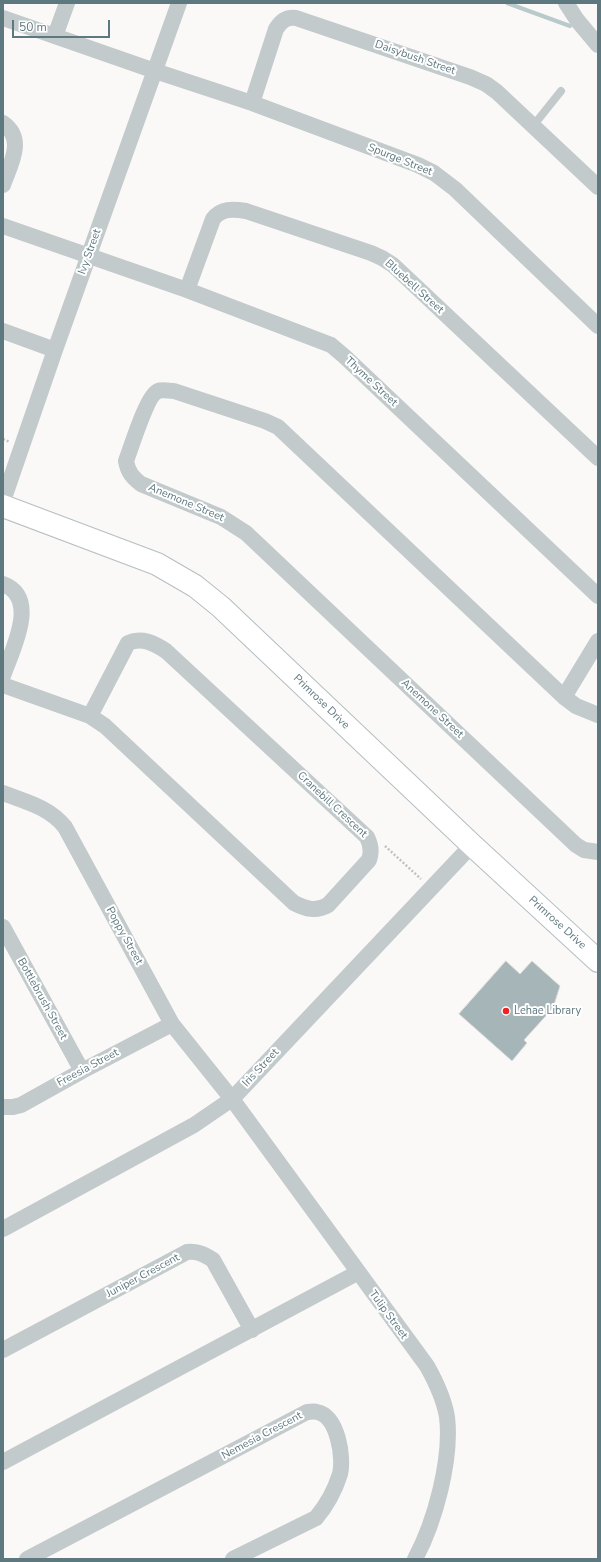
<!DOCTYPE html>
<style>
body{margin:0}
#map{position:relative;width:601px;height:1562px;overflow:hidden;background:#faf9f7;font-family:"Nunito Sans",sans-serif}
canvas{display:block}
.frame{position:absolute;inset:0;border:4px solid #5e787f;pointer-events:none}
.scale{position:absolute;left:12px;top:20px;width:98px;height:18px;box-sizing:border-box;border:2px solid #5e787f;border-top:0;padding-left:5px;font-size:12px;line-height:14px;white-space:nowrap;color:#5e787f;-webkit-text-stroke:3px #fff;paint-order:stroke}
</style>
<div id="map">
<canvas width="601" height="1562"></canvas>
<div class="frame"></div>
<div class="scale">50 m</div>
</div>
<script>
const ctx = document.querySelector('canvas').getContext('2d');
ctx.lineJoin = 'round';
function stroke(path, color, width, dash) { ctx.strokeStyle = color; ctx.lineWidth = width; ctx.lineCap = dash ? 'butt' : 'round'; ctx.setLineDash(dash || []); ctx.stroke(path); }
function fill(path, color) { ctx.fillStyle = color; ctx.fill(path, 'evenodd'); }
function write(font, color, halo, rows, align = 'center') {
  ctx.font = font + ' "Nunito Sans",sans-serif'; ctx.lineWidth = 4; ctx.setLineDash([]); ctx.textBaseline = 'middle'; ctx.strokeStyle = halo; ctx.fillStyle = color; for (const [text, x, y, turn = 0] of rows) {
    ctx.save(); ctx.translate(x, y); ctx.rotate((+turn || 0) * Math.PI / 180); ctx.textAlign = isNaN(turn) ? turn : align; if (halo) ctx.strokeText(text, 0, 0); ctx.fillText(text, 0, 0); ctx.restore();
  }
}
stroke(new Path2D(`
 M507 3 570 26`), '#b8cacb', 4);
const building = new Path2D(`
 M506 961 520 974 532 961 560 986 553 1008 524 1040 527 1043 512 1061 459 1014Z`);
fill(building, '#a6b5b8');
stroke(building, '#dcdbd9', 1);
const secondary = new Path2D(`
 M3 506 157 564 195 586 221 607 472 845 598 961`);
stroke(secondary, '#b5bec1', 24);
stroke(new Path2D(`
 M3 439 10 442
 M385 846 421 879`), '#bdc2c4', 2.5, [2, 2]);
stroke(new Path2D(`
 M533 126 561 91`), '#c2cacc', 8);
stroke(new Path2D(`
 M566 3 577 20 598 45
 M3 18 155 71 252 103 418 165 434 173 455 189 598 326
 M55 36 67 3
 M252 103 276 29C281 21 286 17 296 18L470 77 486 84 497 92 598 187
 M3 123C26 139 10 165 3 185
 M3 226 187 290 331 345 344 356 598 596
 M187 290 213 219C221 208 233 209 246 211L371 253 382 258 393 265 598 458
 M3 331 55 350
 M3 501 55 350 179 3
 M3 584C40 598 12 650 3 676
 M3 685 90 716 105 726 294 903C306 909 316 912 328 905L369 860C372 852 371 845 367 837L166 651C154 643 142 637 128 643L90 716
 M564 697 598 641
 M598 715 576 706 564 697 278 427 265 421 174 391C169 391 163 389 158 391 147 395 131 448 126 461 128 472 132 477 141 484L221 517 246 533 576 845 584 850 598 852
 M3 793C26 802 49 807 65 827L172 1024 232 1099 427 1366C436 1382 444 1399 447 1417 452 1459 435 1522 415 1559
 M3 927 82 1071
 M3 1107H13L21 1105 82 1071 172 1024
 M3 1229 194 1125 232 1099 472 845
 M3 1350 187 1252C197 1251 204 1254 213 1260L252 1330
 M3 1462 357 1273
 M27 1559 307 1412C310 1412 314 1411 317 1412 338 1416 344 1458 340 1474 335 1490 327 1505 316 1518L233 1559`), '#c2cacc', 16);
stroke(secondary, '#fff', 22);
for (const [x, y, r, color] of [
 [506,1011,4,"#f12022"]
]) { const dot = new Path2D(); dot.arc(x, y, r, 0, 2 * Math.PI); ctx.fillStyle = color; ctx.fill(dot); stroke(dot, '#fff', 1.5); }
write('11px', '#5e787f', '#fff', [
 ["Daisybush Street",415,58,19],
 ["Spurge Street",400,160,22],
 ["Ivy Street",90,252,-70],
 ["Bluebell Street",414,287,42],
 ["Thyme Street",371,382,43],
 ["Anemone Street",186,503,23],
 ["Primrose Drive",321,702,44],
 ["Anemone Street",432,709,43],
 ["Cranebill Crescent",332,805,43],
 ["Primrose Drive",557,923,42],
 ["Poppy Street",124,936,61],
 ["Bottlebrush Street",42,999,61],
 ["Freesia Street",88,1068,-28],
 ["Iris Street",261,1068,-47],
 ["Juniper Crescent",143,1276,-28],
 ["Tulip Street",388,1315,54],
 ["Nemesia Crescent",262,1436,-28]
]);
write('11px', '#5e787f', '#fff', [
 ["Lehae Library",514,1011]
], 'left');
</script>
